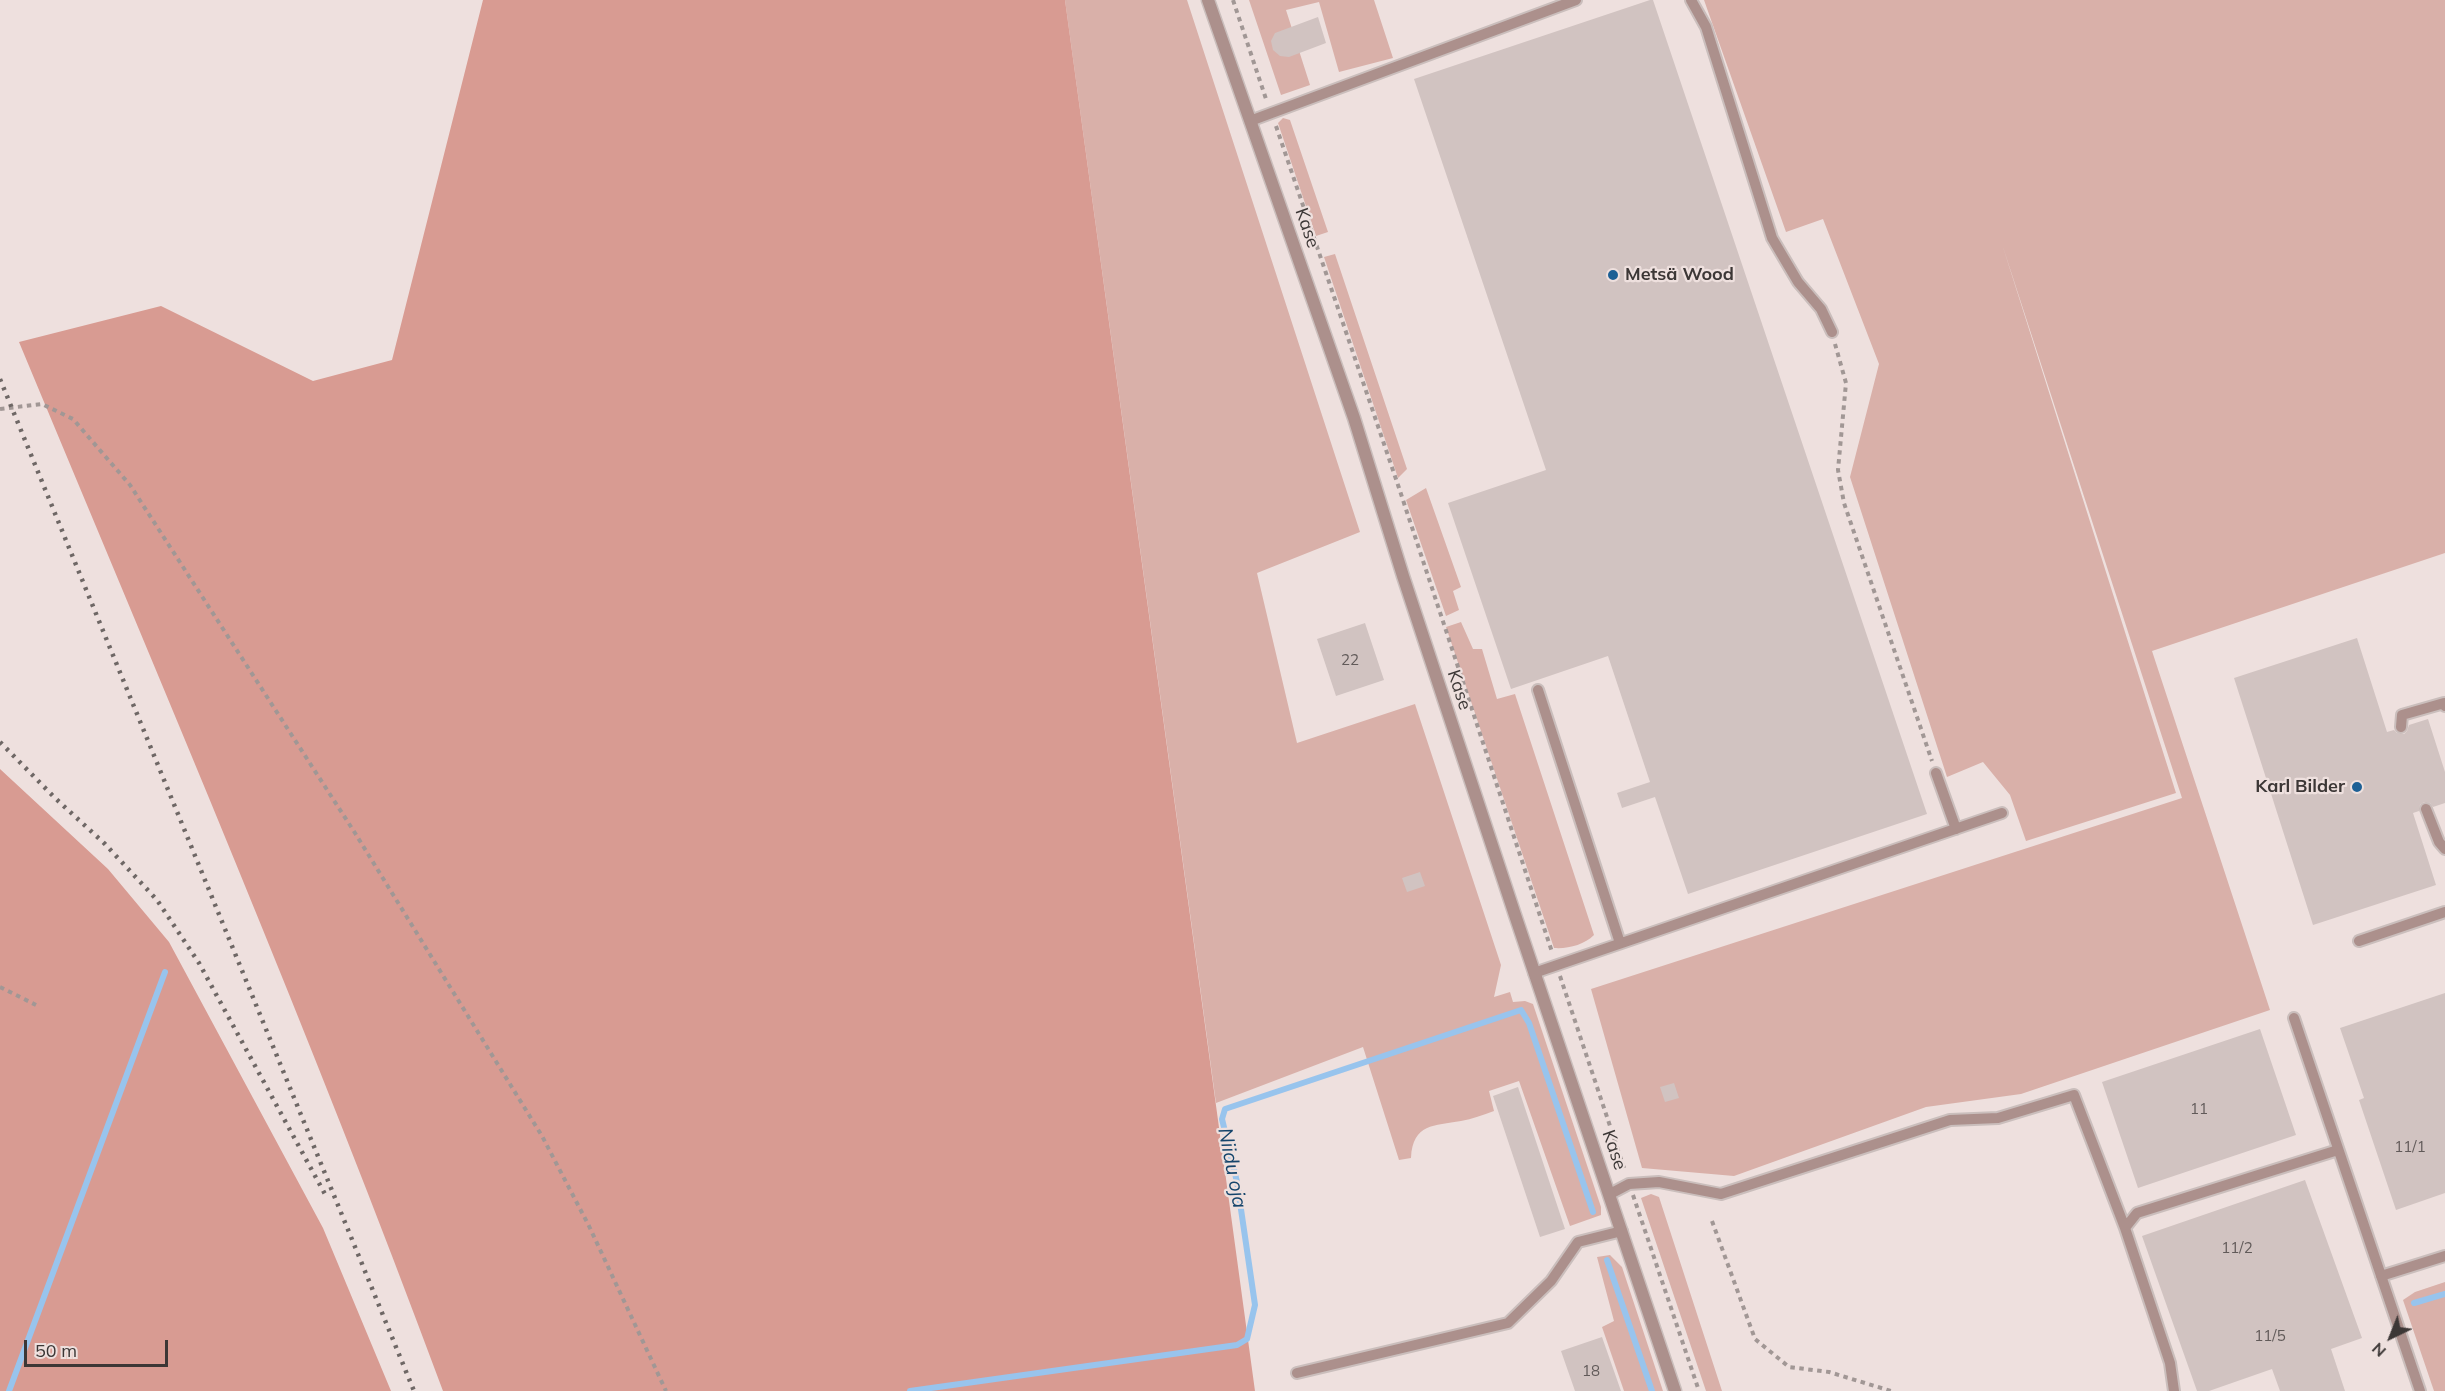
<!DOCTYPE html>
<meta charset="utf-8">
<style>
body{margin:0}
#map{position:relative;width:2445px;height:1391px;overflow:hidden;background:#eee0de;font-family:Mulish,sans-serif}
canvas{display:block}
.north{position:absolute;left:2361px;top:1307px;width:60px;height:60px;-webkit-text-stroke:4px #eee0de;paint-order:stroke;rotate:223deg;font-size:16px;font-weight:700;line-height:24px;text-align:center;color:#3c3736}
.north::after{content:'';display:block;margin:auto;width:21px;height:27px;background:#3c3736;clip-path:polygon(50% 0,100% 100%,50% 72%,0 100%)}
.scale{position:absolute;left:24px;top:1340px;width:144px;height:27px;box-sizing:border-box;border:3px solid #3c3736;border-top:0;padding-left:8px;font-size:18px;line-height:21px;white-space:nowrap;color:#3c3736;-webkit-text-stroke:4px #eee0de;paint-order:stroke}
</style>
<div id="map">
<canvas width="2445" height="1391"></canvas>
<div class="north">N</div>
<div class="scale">50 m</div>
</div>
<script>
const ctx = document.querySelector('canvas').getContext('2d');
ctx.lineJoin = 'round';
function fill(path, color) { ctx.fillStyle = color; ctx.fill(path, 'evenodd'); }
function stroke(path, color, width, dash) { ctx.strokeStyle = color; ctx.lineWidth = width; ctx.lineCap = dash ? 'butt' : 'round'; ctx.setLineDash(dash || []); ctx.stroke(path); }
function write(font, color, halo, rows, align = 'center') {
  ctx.font = font + ' Mulish,sans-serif'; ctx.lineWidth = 4.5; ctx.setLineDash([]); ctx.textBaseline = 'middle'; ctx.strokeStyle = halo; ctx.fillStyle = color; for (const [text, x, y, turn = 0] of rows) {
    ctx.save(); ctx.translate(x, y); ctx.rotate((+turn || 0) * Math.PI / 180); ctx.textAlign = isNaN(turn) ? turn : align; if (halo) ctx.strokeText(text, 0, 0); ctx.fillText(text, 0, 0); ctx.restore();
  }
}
fill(new Path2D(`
 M1065 0H1187L1360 532 1257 573 1297 743 1415 704 1501 965 1494 997 1510 992 1513 1002 1525 1001 1533 1004 1601 1207V1215L1570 1226 1519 1081 1489 1091 1494 1111C1483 1115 1472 1119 1461 1121 1434 1126 1413 1123 1411 1158L1399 1160 1363 1047 1216 1103Z
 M1249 0H1374L1393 58 1339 72 1319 2 1286 10 1310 85 1281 95Z
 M1704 0H2445V553L2152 651 2270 1010 2021 1094 1926 1107 1734 1176 1642 1168 1591 989 2182 798 2002 244 2176 793 2026 841 2010 795 1983 762 1947 777 1850 477 1879 364 1823 219 1786 232Z
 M1283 118 1290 120 1328 232 1316 236 1278 123Z
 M1335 254 1407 469 1398 478 1324 257Z
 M1426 488 1461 587 1453 591 1459 610 1446 616 1406 500Z
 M1461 622 1473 649H1482L1497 699 1515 694 1594 935C1584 945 1568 949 1554 948L1446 627Z
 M1651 1194 1659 1197 1722 1391H1706L1641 1198Z
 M1610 1255 1622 1267 1663 1391H1624L1602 1327 1614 1321 1597 1257Z
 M2445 1282V1391H2434L2403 1300 2415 1292Z`), '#d9b0a9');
fill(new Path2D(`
 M483 0H1065L1255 1391H443C312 1037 164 690 19 342L161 306 313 381 392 360Z
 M0 769 108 869 169 942 323 1228 391 1391H0Z`), '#d89b92');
stroke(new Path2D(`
 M1607 1260 1652 1391
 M2414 1303 2445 1294
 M9 1391 165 972
 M910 1391 1237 1345 1247 1339 1255 1305 1237 1182 1222 1119 1225 1109 1521 1010 1529 1023 1593 1212`), '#98c4ed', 6);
fill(new Path2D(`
 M1650 0H1653L1927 814 1688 894 1655 797 1622 808 1617 793 1650 782 1608 656 1511 689 1448 503 1546 470 1414 79Z
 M1318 17 1326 43 1289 57 1280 56 1273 50 1271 41 1275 33Z
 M1365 623 1384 680 1336 696 1317 639Z
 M2357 638 2387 732 2394 730 2397 733 2404 734 2407 731 2409 725 2428 719 2445 772V803L2433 807 2430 803 2424 802 2420 805 2419 811 2413 813 2436 885 2313 925 2234 678Z
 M1420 872 1425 886 1407 892 1402 878Z
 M2445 993V1193L2396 1210 2359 1100 2364 1098 2340 1028Z
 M2260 1029 2296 1135 2138 1188 2102 1082Z
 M1674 1083 1679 1098 1665 1102 1660 1087Z
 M1518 1087 1565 1229 1540 1237 1493 1096Z
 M2305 1180 2362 1338 2331 1349 2345 1391H2280L2272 1369 2209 1391H2197L2142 1236Z
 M1602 1337 1621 1391H1575L1561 1351Z`), '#d1c3c1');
const lane = new Path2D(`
 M1691 0 1706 27 1772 238 1798 282 1821 309 1832 332
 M1250 121 1576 0
 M1538 690 1620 943
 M2401 727 2402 715 2444 703 2445 706
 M1936 773 1956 829
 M2426 809 2439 842 2445 849
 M2359 941 2445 912
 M1534 973 2002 813
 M2294 1018 2420 1391
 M1610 1194 1629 1184 1659 1182 1721 1194 1950 1120 1998 1118 2074 1095 2125 1228
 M2381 1276 2445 1256
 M1297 1373 1508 1323 1551 1281 1578 1242 1622 1231
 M2174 1391 2170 1363 2125 1228 2137 1213 2338 1150`);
const street = new Path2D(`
 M1208 0 1354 418 1403 576 1515 915 1675 1391`);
stroke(lane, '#cabebc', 14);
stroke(street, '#cabebc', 15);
stroke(new Path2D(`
 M1233 0 1267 102
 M1276 126 1399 488 1552 952
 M1835 344 1846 383 1838 470 1844 503 1932 761
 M0 409 42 404 73 419 130 485 355 833 542 1136 589 1226 666 1391
 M1560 976 1625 1171
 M0 987 36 1005
 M1633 1195 1699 1391
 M1712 1221 1755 1339 1789 1367 1829 1372 1891 1391`), '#a19795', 4, [4.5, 4.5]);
stroke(lane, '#ac908c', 10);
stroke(street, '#ac908c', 12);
stroke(new Path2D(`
 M0 379 414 1391
 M0 742 55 798 105 844 157 900 199 963 326 1196`), '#6e6765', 4.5, [3, 6]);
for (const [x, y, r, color] of [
 [1613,275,6,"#1d6095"],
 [2357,787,6,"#1d6095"]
]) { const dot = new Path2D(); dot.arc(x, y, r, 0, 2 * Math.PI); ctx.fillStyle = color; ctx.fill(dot); stroke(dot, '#eee0de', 2); }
write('15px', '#615a59', null, [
 ["22",1350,660],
 ["11",2199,1109],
 ["11/1",2410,1147],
 ["11/2",2237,1248],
 ["11/5",2270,1336],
 ["18",1591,1371]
]);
write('18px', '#3c3736', '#eee0de', [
 ["Kase",1307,228,71],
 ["Kase",1459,690,72],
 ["Kase",1614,1150,71]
]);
write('bold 18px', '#3c3736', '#eee0de', [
 ["Metsä Wood",1625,275],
 ["Karl Bilder",2345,787,"right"]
], 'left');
write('italic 20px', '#14446b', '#eee0de', [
 ["Niidu oja",1232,1168,79]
]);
</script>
